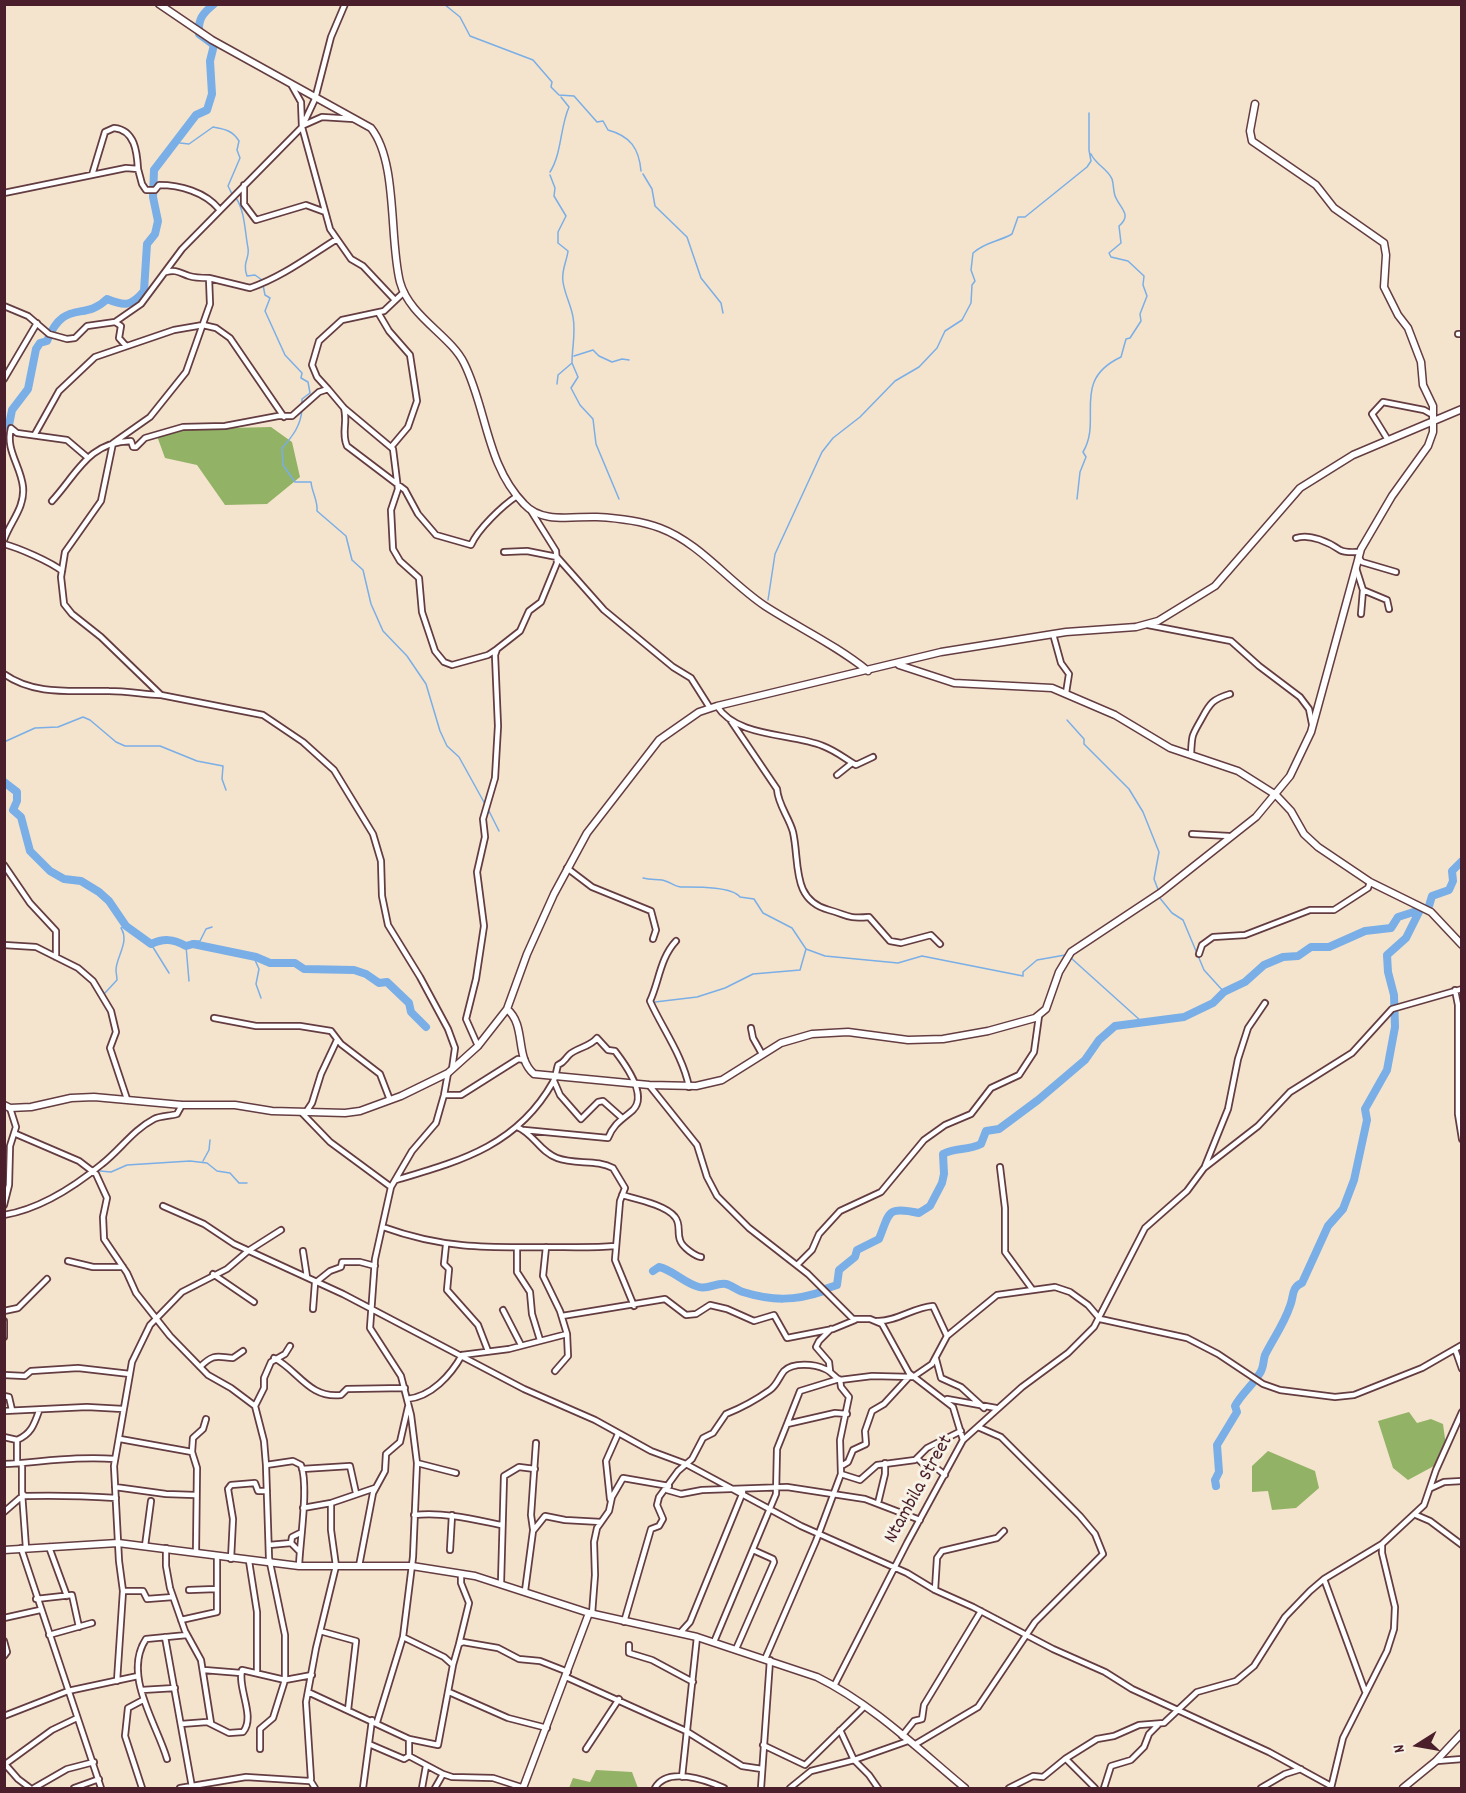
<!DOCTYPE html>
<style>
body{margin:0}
#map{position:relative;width:1466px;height:1793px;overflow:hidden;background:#f5e4cd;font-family:Dekko,sans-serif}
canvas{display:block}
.frame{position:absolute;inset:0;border:6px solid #4a1f2b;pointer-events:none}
.north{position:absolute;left:1388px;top:1715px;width:60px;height:60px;-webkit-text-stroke:4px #f7f3e8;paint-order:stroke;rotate:259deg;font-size:16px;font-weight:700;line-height:24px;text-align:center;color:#4a1f2b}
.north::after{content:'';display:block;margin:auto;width:21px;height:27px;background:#4a1f2b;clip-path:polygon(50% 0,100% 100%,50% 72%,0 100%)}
</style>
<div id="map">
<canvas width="1466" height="1793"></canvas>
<div class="frame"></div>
<div class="north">N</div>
</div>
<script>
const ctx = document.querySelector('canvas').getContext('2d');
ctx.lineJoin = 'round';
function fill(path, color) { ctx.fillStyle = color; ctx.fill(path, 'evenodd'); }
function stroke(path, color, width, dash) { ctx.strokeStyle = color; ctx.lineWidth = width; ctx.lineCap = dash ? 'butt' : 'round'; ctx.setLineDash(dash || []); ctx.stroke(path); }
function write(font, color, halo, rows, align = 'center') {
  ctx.font = font + ' Dekko,sans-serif'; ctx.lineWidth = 6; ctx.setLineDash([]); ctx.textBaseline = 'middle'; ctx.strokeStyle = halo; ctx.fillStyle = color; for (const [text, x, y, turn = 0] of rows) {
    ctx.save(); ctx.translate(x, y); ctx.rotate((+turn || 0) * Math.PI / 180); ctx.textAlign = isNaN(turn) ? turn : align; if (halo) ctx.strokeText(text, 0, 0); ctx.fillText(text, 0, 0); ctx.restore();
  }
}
fill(new Path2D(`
 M271 427 292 442 300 477 267 504 225 505 197 465 165 458 157 436 186 429Z
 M1409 1412 1417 1423 1431 1419 1443 1424 1446 1446 1434 1466 1408 1480 1393 1468 1378 1421Z
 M1268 1451 1315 1471 1319 1488 1296 1508 1272 1510 1268 1491 1252 1492V1466Z
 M596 1770 632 1772 638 1788H569L573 1778 590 1782Z`), '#92b266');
stroke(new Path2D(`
 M444 4 460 17 470 36 533 60 552 82 551 87 559 95 574 96 597 122 603 121 608 130C630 136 639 148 641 171
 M177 140 180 143 189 144 213 127C225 129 233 131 239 141L237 150 240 158 228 186 232 194
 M1089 150V113
 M550 172C562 153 560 127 569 107L561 97
 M643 174 652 189 655 206 687 237 701 278 721 303 723 313
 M550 175 555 188 554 196 566 216 558 232V243L568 251C567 261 561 270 563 282 565 295 571 305 573 317 576 333 572 347 572 363L558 375 557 384
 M236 198C245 211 245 233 248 248 250 258 242 262 247 276L255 275 262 280
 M263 285 265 295 270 298 265 311 285 355 302 373 301 378 308 382 310 393 302 399V404
 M574 356 593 350 599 356 612 362 622 359 629 360
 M572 363 578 377 571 388 580 405 593 419 596 444 619 499
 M302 409C301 425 293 436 282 448L283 465 295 482H311C312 493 318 500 317 511L346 536 352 560 363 570 371 604 383 631 407 656 426 684 440 731 447 746 459 757 485 804
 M1077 499 1080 472 1086 457 1083 452C1103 419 1070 381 1121 357L1126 339 1130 338 1141 321 1140 314 1147 296 1143 285 1144 276 1128 261 1111 257 1109 253 1121 243 1119 226C1132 215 1121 209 1116 198 1113 193 1114 185 1112 179 1107 168 1096 165 1091 154
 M768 600 775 554 822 452 833 438 860 417 895 381 919 367 937 348 945 331 962 320 971 303 972 285 975 281 971 270 973 253C985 242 998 242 1012 234L1018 217H1025L1087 167 1091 161 1089 150
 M1067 720 1084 739V744L1129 789 1143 812 1159 852 1154 879 1159 892
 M4 742 35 728 58 727 83 717 90 720 116 742 125 746H160L197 761 223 766 222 779 226 790
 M489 811 499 831
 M643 878C651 880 655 879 662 880 669 881 675 887 681 887 695 887 732 886 740 897L754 899 763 913 792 928 806 949 825 956 898 963 922 956 1023 976V972L1037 960 1065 955
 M1159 897 1172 913 1183 920 1204 970 1224 992
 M151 944 169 973
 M256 957 255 960 259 969 256 984 261 998
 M1071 958 1141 1021
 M189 981 186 946 192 941H200L206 929 212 927
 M104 994 117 980C117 976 116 973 116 970 116 957 130 942 121 928L126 926
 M655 1002 697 997 725 988 753 974 800 970 806 949
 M203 1161 209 1150 210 1140
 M100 1171 111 1172 127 1165 190 1161 207 1163 217 1171 230 1173 239 1183H247`), '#79aee7', 1.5);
stroke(new Path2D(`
 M4 427 9 425 12 410 28 389 36 349 40 343 47 341C64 298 84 322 107 299 124 306 131 307 144 291L147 244 155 234 158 221 153 197 154 170 196 115 207 110 212 94 210 61 214 45 199 34C198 19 202 14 214 4
 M4 782 17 792V801L13 810 21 817 30 851 50 871 64 879 81 881 99 892 109 901 126 926 151 944C164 938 173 939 186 946L193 944 256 957 270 963H295L304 969 354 970 366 974 379 983 387 982 409 1003 411 1012 426 1027
 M1429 906 1432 896 1449 890 1453 881 1452 871 1462 861
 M653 1271 659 1267C673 1270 684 1283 699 1287 708 1290 717 1282 726 1284 731 1285 737 1290 743 1292 772 1301 795 1301 824 1291
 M825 1289 837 1285 839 1270 855 1257 857 1250 879 1239C890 1212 886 1206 919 1213L930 1206 942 1183 944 1174 943 1154C956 1147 967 1151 981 1144L986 1131 999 1129 1038 1100 1085 1060 1099 1040 1115 1026 1184 1017 1213 1003 1224 992 1245 982 1264 965 1283 957 1298 956 1311 947H1329L1365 931 1391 928 1398 917 1420 910
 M1216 1486 1215 1480 1219 1472 1217 1445 1237 1412 1235 1406C1241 1394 1253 1385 1260 1373 1264 1367 1263 1361 1265 1355 1273 1339 1284 1324 1290 1306 1294 1297 1291 1287 1302 1283L1328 1226 1343 1209 1354 1180 1367 1120 1365 1109 1387 1070 1395 1027 1394 995 1388 972 1387 955 1406 938 1420 910`), '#79aee7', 8);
const minor = new Path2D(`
 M292 86 301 102 302 127 330 229 351 259 363 266 394 299
 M304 125 322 117 354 119
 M92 175 105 132 114 128C135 130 137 152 138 169
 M244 185V204L256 220 306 205 325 212
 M4 193 126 168 138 169 142 184 146 190H155L159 185C180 185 205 192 219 209
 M166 272C176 269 180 273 189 276 195 278 203 278 209 278L210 304 186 372 150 417 113 443 101 501 65 552 61 577 64 604 72 614 101 637 161 695 263 715 303 742 334 770 373 834 381 861 382 896 388 925 420 977 448 1029 455 1048 452 1069
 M209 278 250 288C282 277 308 257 337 239
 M4 306 28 316 49 334 67 339 75 338 87 326 115 322 141 304 182 249 302 127 315 99 331 37 345 4
 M379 314 389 331 410 355 417 401 408 427 392 446
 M115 322 121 326 119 338 126 346
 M1458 334H1462
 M4 379 37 323
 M328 389 317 377 312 365 319 341 342 320 384 311 404 292
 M344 408C348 423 341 433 347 446L405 490 418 514 436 535 471 545C478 529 502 506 517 496
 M35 434 59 391 95 357 174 330 203 325 216 328 230 338 284 417
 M1388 440 1372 414 1383 402 1424 410 1433 415
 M52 501C77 474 88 442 131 441L133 447H136L145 438 183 427 225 426 278 416H292L319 392 328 389 344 408 393 449 398 489 391 510 393 549 400 561 419 578 422 612 435 651 444 662 452 665 488 655 497 649
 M1296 538C1310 533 1330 543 1340 550 1345 553 1354 552 1359 552
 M4 540C10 522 25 508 23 487 21 466 5 450 11 428L17 433 67 440 87 457
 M4 544C19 548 51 562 62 571
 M504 552 527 551 557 557 604 610 673 667 691 678 710 708
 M1358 557 1362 562 1396 572
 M1356 568 1363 590 1361 614
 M1363 590 1387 600 1389 609
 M1148 625 1231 641 1259 666 1300 697 1309 709 1312 724
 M1053 634 1061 663 1069 674 1066 693
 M4 674C35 696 73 690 109 691 126 691 143 694 160 695
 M717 706C737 738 792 733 823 746 836 751 844 758 856 765L873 757
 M731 721 777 789C778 805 789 817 793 832 800 863 791 900 829 910 848 915 846 919 869 917L890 941 901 943 931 935 940 944
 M1191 754C1192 733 1192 736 1202 718 1210 703 1213 699 1230 694
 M837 775 852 763
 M1192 834 1229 836
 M4 865 30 903 56 931V957
 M567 868 592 887 651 911 656 930 653 939
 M676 941C660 958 659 982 650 1001 662 1028 683 1056 689 1087
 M4 945 36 947 78 968 93 981 111 1011 116 1032 110 1048 127 1099
 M1199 954 1202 945 1213 937 1245 935 1310 910H1334L1368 888 1370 882
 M1455 990 1458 1005V1114L1462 1139
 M214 1018 256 1026H300L331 1031 341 1044 380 1074 390 1100
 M751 1028 753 1038 762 1054
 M478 1046 466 1019 476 979 484 926 477 872 485 837 483 819 495 778 498 726 495 655 497 649 520 631 529 611 541 602 557 563 556 551 531 511
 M554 1081 560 1095 581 1119 598 1102 603 1101 621 1117
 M649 1085 697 1145 707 1177 717 1196 749 1228 808 1274 853 1319H870L882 1324 909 1373 953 1407 963 1440
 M444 1095H461L518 1059 525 1060
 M306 1112 312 1103 321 1074 337 1040
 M302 1113 330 1142 391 1187
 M517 1127C533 1133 540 1152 557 1158 575 1165 597 1159 613 1168L625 1188 620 1201 615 1260 634 1306
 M16 1134 79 1161 96 1174 107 1198 103 1217 104 1239 127 1273 136 1293 170 1336 208 1375 231 1388 255 1406 264 1441 266 1465 269 1558 285 1635V1680L242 1670C237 1688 256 1717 243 1732L229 1733 207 1722 181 1724
 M1205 1166 1228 1109 1238 1059 1248 1028 1265 1003
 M1000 1167 1005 1208V1252L1032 1289
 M396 1180C460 1161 517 1146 553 1082 556 1077 556 1071 558 1065 565 1062 564 1060 569 1055 576 1048 590 1047 597 1038L608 1050 615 1051C625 1064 648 1095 633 1110 623 1119 613 1124 608 1138L524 1130
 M622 1195C636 1199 666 1205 675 1217 681 1224 677 1232 680 1240 682 1247 695 1256 701 1257
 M4 1205 9 1185 10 1146 16 1127 10 1108
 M163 1206 204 1224 234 1244 343 1294 524 1389 595 1420 651 1451 686 1464 801 1526 907 1573 935 1590 973 1607 1053 1649 1105 1672 1132 1689 1269 1752 1331 1786
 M4 1215C40 1209 74 1187 102 1164 120 1150 133 1130 154 1119 160 1116 170 1116 177 1114L182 1105
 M383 1227C441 1248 484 1248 546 1247 569 1247 592 1248 615 1246
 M446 1245 444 1264 449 1269 447 1290 478 1325 488 1351
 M517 1248V1272L530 1292 532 1314 540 1340
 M303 1251 307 1277
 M68 1261 93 1267H123
 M797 1265 812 1250 819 1234 840 1211 881 1192 924 1140 945 1125 971 1114 991 1088 1019 1075 1034 1052 1039 1016
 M213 1274 254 1302
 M313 1309 315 1283 330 1271 341 1267 342 1262H360L375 1266
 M503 1310 521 1345
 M4 1311 18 1308 47 1279
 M562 1316 665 1299 686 1315 696 1314 710 1305 727 1309 754 1321 774 1315 787 1338 833 1329 855 1320
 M4 1321V1337
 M877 1321C896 1322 914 1307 933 1306L947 1336
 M1455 1349 1462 1369
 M462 1355 509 1349 567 1334 560 1311 543 1276 546 1247
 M274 1358C298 1370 309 1399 341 1395L347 1389 405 1388
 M936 1359 941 1378 961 1387 984 1408
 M200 1367C214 1353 217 1357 233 1358L243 1351
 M555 1371 568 1356 567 1334
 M830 1371 829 1362 816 1347 819 1341 831 1329
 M4 1375 25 1376 31 1371 78 1368 130 1374
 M4 1396 9 1397 12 1410
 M407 1399C431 1397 451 1375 462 1355
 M947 1399 996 1408
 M255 1406 264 1388V1378L271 1362 285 1354 290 1346
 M4 1411 87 1407 123 1409
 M787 1424 800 1391 839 1379
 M4 1437 17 1440V1463
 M120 1439 192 1452 197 1468 196 1553
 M17 1440C31 1434 34 1425 39 1411
 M192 1452 193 1438 203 1429 206 1419
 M917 1458 922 1463H930L945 1475
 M417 1463 456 1473
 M4 1464C41 1462 78 1456 115 1459
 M22 1465V1493L25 1496C55 1495 85 1496 116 1498
 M266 1465 293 1461 301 1465C309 1485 300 1540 299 1566
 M843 1465 848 1462 853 1450 866 1444 865 1431 872 1411 884 1404 908 1378
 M302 1469 350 1466 356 1493
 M841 1474 860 1480 877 1465 915 1460 927 1448 961 1431
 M115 1487 166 1494 195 1495
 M1431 1488 1444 1482 1462 1481
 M667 1490 681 1494 702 1490 787 1487 865 1499 920 1520
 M22 1493 26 1548
 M610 1499 606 1461 618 1434
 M878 1503 885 1474V1463
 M303 1508 331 1503 375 1488
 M4 1512 20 1498
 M414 1515C445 1512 472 1519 501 1525
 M1416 1515 1430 1521 1462 1545
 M533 1529 531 1515 536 1443
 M269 1545 291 1543
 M145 1546 151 1501
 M49 1547 67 1596
 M21 1548 101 1788
 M166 1548V1566L170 1588 185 1631 201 1660 211 1723
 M450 1550 452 1515
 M299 1551 291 1543 292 1537 300 1533
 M231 1559 233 1519 228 1489 231 1485 255 1483 258 1491H267
 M249 1561 257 1612V1672
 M359 1566 373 1493 385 1471 386 1454 400 1442 408 1407
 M1324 1579 1365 1691
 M501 1583 504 1476 519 1467 535 1469
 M189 1590 216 1589
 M935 1590 937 1558 942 1551 997 1538 1004 1531
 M123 1591H143L147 1599 173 1597
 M525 1591 533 1531 545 1516 565 1520 601 1522
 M36 1599 72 1595 79 1627
 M592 1614 595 1575 594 1542 597 1528 609 1511 612 1497 623 1478 669 1486
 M4 1618 40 1610
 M181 1620 217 1612V1557
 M624 1622 651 1529 659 1526 663 1519 657 1505 659 1497 678 1471 692 1459 703 1438 713 1433 726 1414C741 1408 756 1400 770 1390 777 1385 779 1377 784 1371 793 1362 815 1364 825 1369 831 1371 834 1377 840 1380L872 1376 913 1377 932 1364 947 1336 997 1295 1055 1287 1070 1292 1088 1305 1100 1319 1187 1338 1218 1354 1263 1384 1280 1390 1335 1397 1354 1395 1422 1368 1462 1345
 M320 1631 356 1641 348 1710
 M680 1633 690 1622 743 1492
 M49 1635 92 1623
 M165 1637 192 1787
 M4 1641 7 1652 4 1656
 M714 1642 776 1494 777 1449 787 1424 835 1413 847 1414
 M459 1644 469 1603 461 1583V1574
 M629 1645V1653L652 1660 693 1682
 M736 1649 774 1562 773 1559 753 1550
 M765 1659 816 1541 841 1474 840 1440 849 1397 841 1387 840 1380
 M453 1665 459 1644 463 1642 498 1648 519 1659 540 1661 568 1672
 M204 1670 241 1673
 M566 1677 686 1731 742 1766 762 1769
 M117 1681 123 1591 119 1561 114 1466 132 1362 150 1325 182 1292 227 1269 248 1251 281 1230
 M834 1686 907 1543 963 1440 1022 1387 1068 1353 1094 1327 1145 1228 1187 1191 1204 1168 1258 1126 1290 1092 1352 1053 1392 1009 1462 989
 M142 1690 175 1688
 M308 1692 409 1739 438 1745 453 1665 444 1657 403 1637
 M449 1692 508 1718 547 1728
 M4 1716 68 1691 138 1676
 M377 1722 403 1637 413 1557 417 1463 411 1415 401 1376 370 1328 375 1259 391 1187 412 1151 436 1123 444 1095 448 1073
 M840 1730 854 1760 908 1741
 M902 1736 914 1721 922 1719 924 1705 981 1611
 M409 1739V1756L443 1774
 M369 1744 404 1759 409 1756
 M763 1745 805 1765 864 1707
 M914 1745 978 1707 1035 1622 1103 1554 1095 1534 1080 1516 1001 1437 978 1427
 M260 1749V1729L273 1718 285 1680 312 1675
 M586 1749 619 1699
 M167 1759C157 1724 122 1675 146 1639L187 1635
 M1066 1759 1095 1788
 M1437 1761 1462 1759
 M4 1763 18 1779 30 1788
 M4 1765 52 1730 77 1718
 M682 1777 697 1637
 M310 1780 315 1788
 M34 1788 67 1769 94 1762
 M74 1788 99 1779
 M142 1788 125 1736 128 1708 143 1700
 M180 1788 246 1777 309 1781 311 1779 306 1702 316 1648 336 1566 331 1530V1503
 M363 1788 372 1720
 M422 1788 426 1766
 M435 1788 443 1774 452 1777 493 1778 524 1788
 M655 1788C667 1766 706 1780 724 1788
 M761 1788 770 1660
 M790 1788 811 1771 854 1760 869 1775 878 1788
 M1009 1788 1033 1776 1043 1777 1065 1759 1097 1739 1114 1736 1139 1725 1164 1723 1197 1692 1236 1681 1254 1666 1285 1617 1310 1591 1324 1579 1382 1544
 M1104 1788 1111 1766 1131 1760 1144 1747 1149 1734 1158 1725
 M1261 1788 1285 1774 1301 1769
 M1331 1788 1343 1738 1387 1651 1394 1629 1395 1607 1382 1553V1544L1424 1505 1436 1470 1462 1412`);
const tertiary = new Path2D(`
 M159 4 212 40 371 128C398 162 389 239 400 282 409 316 451 336 464 363 487 409 486 465 524 504 542 524 573 516 597 517 617 518 641 521 660 528 700 543 729 582 765 606 799 628 836 645 868 671
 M899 665 954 683 1052 688 1115 715 1170 748 1238 771 1276 795 1291 811 1304 834 1318 847 1370 882 1431 912 1462 945
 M507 1009C527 1026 514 1057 534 1074L649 1085 696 1086 722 1080 781 1043 812 1034 848 1032 908 1040 943 1039 988 1031 1035 1018 1046 1009 1059 972 1071 952 1160 893 1256 817 1290 776 1311 732 1361 549 1392 496 1428 446 1433 432V406L1423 385 1421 362 1408 328 1398 315 1384 287 1386 255 1384 243 1334 208 1316 185 1252 141 1250 131 1255 104
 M4 1105 10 1108 31 1107 71 1098 94 1097 182 1105H235L272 1111 345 1113 360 1111 401 1096 448 1073 478 1046 507 1009 527 954 554 894 587 833 659 740 699 712 717 706 941 652 1066 632 1136 627 1158 621 1215 586 1300 488 1353 455 1462 409
 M4 1550 118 1543 299 1566H412L475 1576 589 1613 697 1637 817 1677C872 1704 918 1749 965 1788
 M523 1788 589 1613
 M1403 1788 1436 1761 1462 1733`);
stroke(minor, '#643d43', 8);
stroke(tertiary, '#643d43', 9);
stroke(minor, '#fff', 4.5);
stroke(tertiary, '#fff', 6);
write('20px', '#4a1f2b', '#f7f3e8', [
 ["Ntambila Street",920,1490,-61]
]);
</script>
